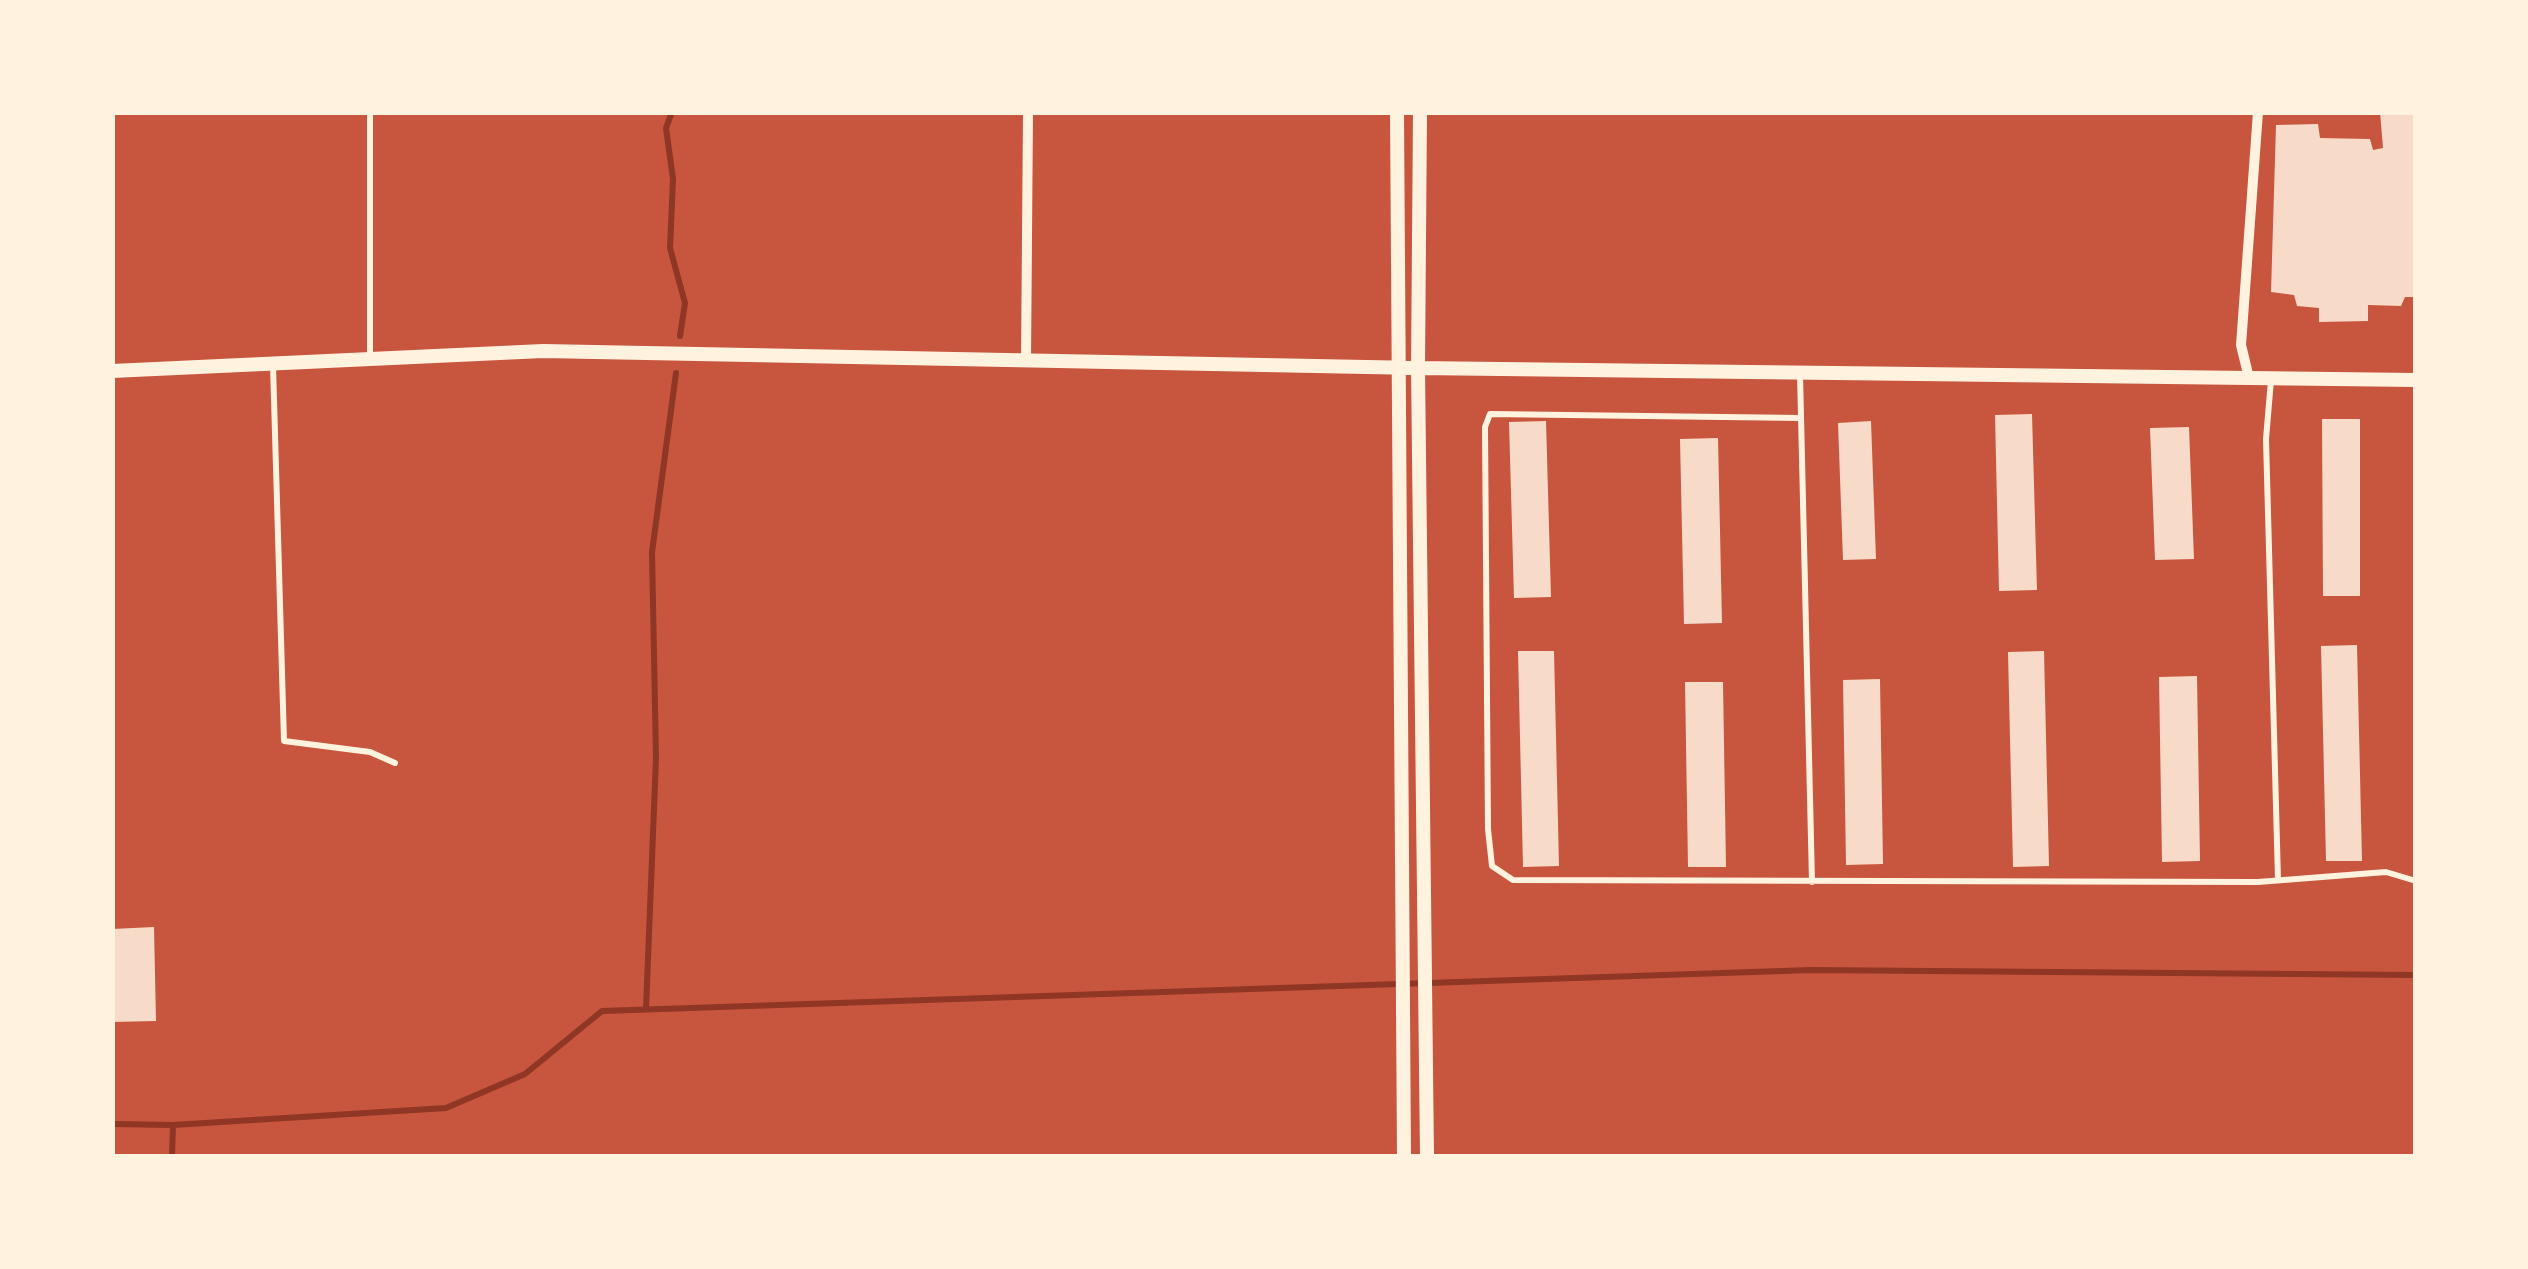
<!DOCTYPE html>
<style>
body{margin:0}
#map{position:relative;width:2528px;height:1269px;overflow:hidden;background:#c8553d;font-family:"IBM Plex Sans",sans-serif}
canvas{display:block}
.frame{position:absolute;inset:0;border:115px solid #fff3e0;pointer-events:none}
</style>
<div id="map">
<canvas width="2528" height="1269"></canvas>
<div class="frame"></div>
</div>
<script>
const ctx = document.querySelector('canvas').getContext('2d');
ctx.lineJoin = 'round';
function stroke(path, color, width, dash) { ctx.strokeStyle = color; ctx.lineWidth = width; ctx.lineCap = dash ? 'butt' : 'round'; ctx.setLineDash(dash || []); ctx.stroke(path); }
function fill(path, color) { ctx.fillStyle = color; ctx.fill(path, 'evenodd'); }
stroke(new Path2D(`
 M672 112 666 128 673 179 670 248 685 303 680 336
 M646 1009 656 758 652 552 676 373
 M112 1124 173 1125 446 1108 525 1074 602 1011 1811 970 2416 975
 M172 1156 173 1125`), '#8f3625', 6);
fill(new Path2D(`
 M2380 112H2416V297H2405L2401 306 2368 305V321L2319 322V308L2297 306 2294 295 2271 292 2276 125 2318 124 2320 138 2370 139 2373 150 2383 148Z
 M2032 414 2037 590 1999 591 1995 415Z
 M2322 419H2360V596H2323Z
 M1546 421 1551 597 1514 598 1509 422Z
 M1871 421 1876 559 1843 560 1838 423Z
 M2189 427 2194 559 2155 560 2150 428Z
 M1718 438 1722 623 1684 624 1680 439Z
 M2357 645 2362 861H2326L2321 646Z
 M1518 651H1554L1559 866 1523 867Z
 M2044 651 2049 866 2013 867 2008 652Z
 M2197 676 2200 861 2162 862 2159 677Z
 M1880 679 1883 864 1846 865 1843 680Z
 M1685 682H1723L1726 867H1688Z
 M154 927 156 1021 112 1022V929Z`), '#f7dbc8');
stroke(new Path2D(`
 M370 112V356
 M273 365 284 741 370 752 395 763
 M1800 374 1812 882
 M2271 380 2266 439 2278 880
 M1801 418 1490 414 1485 427 1488 829 1492 866 1513 880 2258 882 2386 872 2416 881`), '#fff3e0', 6);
stroke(new Path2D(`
 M1026 361 1028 112
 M2249 378 2241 345 2258 112`), '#fff3e0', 10);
stroke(new Path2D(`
 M1397 112 1404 1156
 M1420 112 1418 368 1427 1156
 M112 371 543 351 1418 368 2416 380`), '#fff3e0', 14);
</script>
